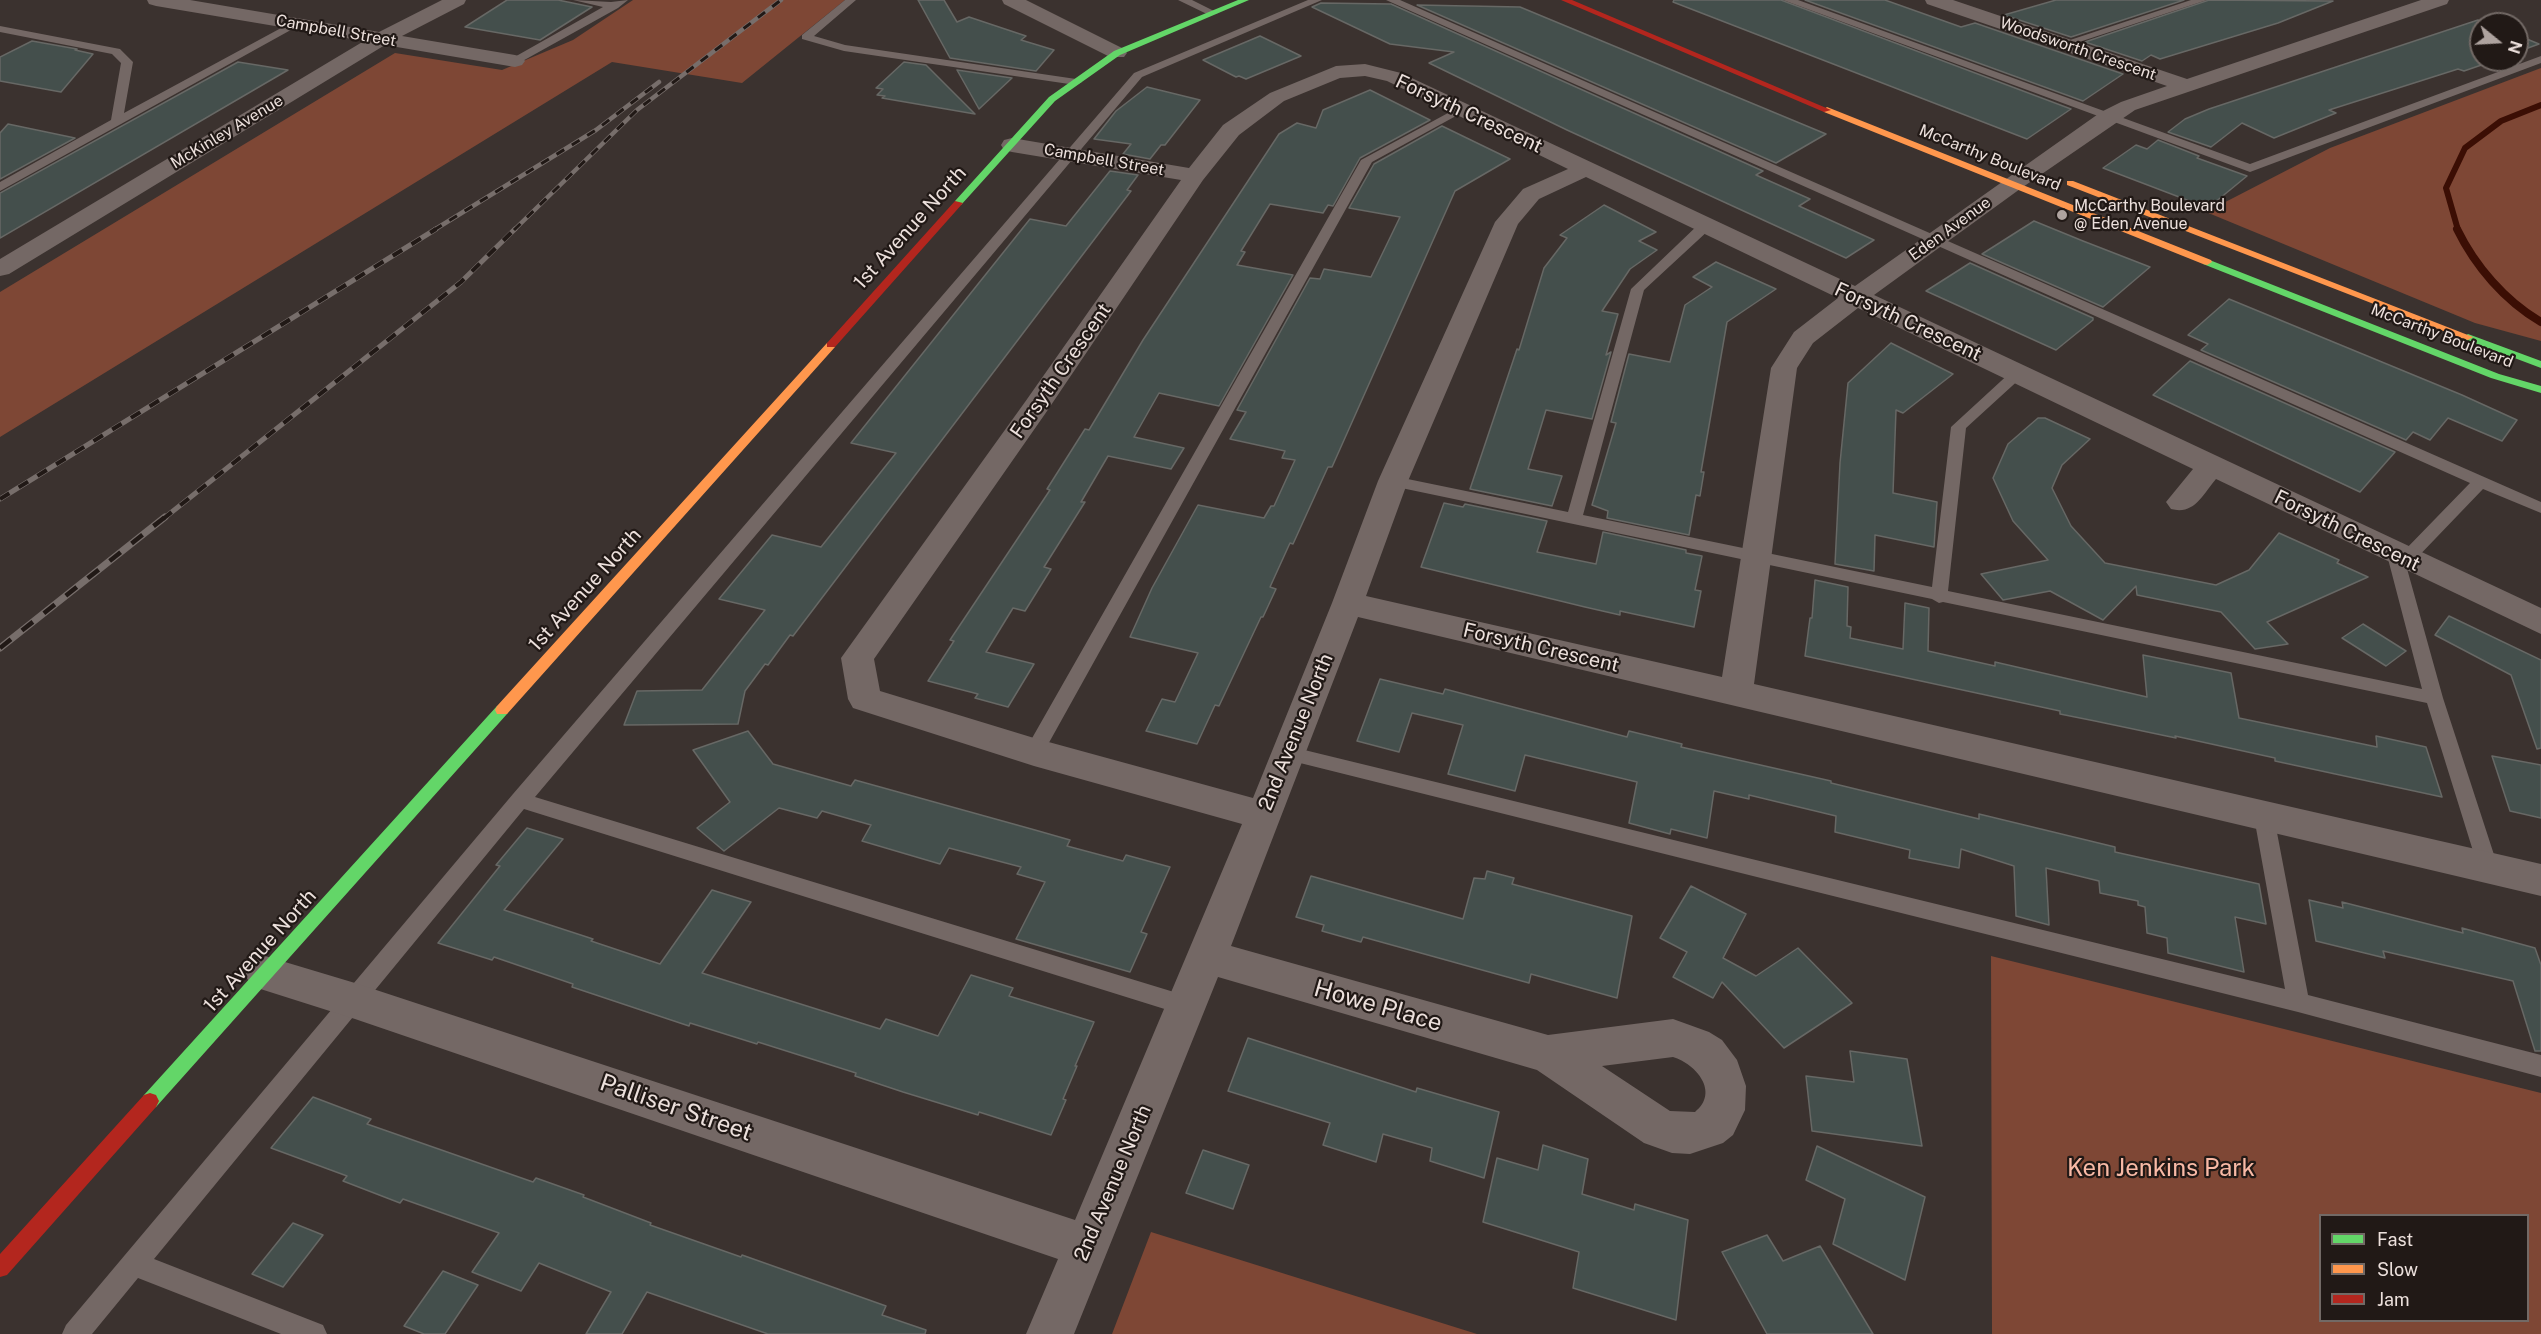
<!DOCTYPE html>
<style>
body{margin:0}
#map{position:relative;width:2541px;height:1334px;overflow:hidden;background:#3b322f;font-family:"Public Sans",sans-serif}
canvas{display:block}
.legend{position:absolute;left:2319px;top:1214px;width:210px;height:108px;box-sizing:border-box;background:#211916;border:2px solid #726965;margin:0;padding:8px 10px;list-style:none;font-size:18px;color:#ece0dc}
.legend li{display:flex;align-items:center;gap:12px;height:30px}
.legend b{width:30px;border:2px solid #726965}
.north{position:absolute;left:2469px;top:12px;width:60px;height:60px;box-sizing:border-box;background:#211916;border:2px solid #726965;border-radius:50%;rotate:108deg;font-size:16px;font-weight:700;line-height:24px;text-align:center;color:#ece0dc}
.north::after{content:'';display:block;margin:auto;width:21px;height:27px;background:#aea39f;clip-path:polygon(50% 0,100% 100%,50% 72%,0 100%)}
</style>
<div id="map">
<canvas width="2541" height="1334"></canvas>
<ul class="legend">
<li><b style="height:8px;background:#63d668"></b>Fast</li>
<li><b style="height:8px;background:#ff974d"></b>Slow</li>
<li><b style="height:8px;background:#b3261e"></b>Jam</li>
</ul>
<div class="north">N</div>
</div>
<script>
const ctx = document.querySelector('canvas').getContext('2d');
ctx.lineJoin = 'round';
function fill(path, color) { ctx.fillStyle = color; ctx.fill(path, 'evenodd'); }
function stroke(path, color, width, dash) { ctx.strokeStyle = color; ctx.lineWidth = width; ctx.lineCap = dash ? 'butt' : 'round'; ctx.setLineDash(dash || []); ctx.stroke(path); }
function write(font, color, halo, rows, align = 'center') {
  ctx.font = font + ' "Public Sans",sans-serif'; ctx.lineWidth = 4.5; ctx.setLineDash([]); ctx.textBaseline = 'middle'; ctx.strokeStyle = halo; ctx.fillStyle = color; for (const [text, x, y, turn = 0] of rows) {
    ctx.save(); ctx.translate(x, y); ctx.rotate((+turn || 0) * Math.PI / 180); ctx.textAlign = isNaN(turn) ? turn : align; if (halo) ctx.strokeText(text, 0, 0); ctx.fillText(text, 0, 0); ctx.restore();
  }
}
fill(new Path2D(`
 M633 0H845L742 83 612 62 0 437V292L395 53 502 70 573 40Z
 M2541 68V341L2475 323 2206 212 2330 148Z
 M1991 956 2541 1093V1334H1992ZM2320 1216H2528V1320H2320Z
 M1151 1232 1477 1334H1112Z`), '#7e4735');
stroke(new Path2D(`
 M2458 230 2446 188 2465 148 2501 121 2541 105`), '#3b0e04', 6);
stroke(new Path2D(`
 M2457 229C2475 266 2505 301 2541 322`), '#3b0e04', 8);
const building = new Path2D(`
 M507 0H558L592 7 540 40 465 27Z
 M918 0H944L957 22 969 17 1026 36 1021 40 1054 50 1036 71 950 58Z
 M1674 0H1781L2071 109 2027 139 1673 2Z
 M1805 0H1885L1961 27 1975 23 2123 74 2083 101Z
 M2056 0H2184L2071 37 2004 15Z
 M2209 0 2333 1 2278 23 2160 59 2151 55 2142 61 2085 42Z
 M1321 3 1391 4 1763 171 1756 175 1810 199 1799 206 1874 240 1846 258 1567 130 1429 63 1454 52 1390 44 1312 7Z
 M1417 5 1520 7 1826 134 1776 163Z
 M2478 20 2488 24H2481V60H2496L2464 71 2458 69 2329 110 2336 113 2274 138 2242 123 2211 147 2168 132 2185 119 2209 109Z
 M2517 35 2539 44 2517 52Z
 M1260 36 1301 56 1246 79 1239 76 1236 77 1203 60Z
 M32 41 77 49 75 50 93 54 61 92 0 81V57Z
 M238 62 288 70 0 238V193Z
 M904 62 926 65 975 114 882 98 885 96 877 95 883 89 876 88Z
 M957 70 1012 78 979 109Z
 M1147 87 1200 100 1165 145H1161L1150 159 1123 154 1131 144 1094 139 1116 111Z
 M1370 90 1430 120 1360 158 1333 206 1328 205 1323 213 1270 204 1241 251 1245 252 1237 265 1293 275 1219 406 1159 393 1134 437 1184 448 1171 469 1108 456 1081 502H1085L1044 567 1051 569 1025 611 1013 608 986 652 1034 664 1008 707 975 698 978 694 928 681 954 641 950 640 1050 490 1047 489 1085 429 1089 430 1143 340 1279 134 1297 123 1316 128 1323 110Z
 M8 124 75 138 0 179V133Z
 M1442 126 1510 159 1455 191 1332 467H1328L1293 544 1290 543 1270 587 1276 589 1263 617H1261L1219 706 1215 705 1197 744 1146 731 1162 699 1175 702 1198 653 1130 637 1152 588 1198 505 1264 518 1271 506H1274L1295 460 1282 458 1285 451 1230 439 1246 412 1237 410 1310 278 1320 279 1324 269 1371 277 1400 217 1349 208 1374 164Z
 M2158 140 2199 156 2197 158 2247 176 2208 208 2103 168 2136 145 2147 149Z
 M1110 171 1138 175 1127 190 1131 191 793 636 790 635 768 665 765 664 745 691 738 724 624 725 637 691 702 690 765 610 719 599 772 535 821 547 896 453 851 443 1030 219 1066 226Z
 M1604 205 1656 232 1639 241 1657 250 1630 269 1602 311 1618 314 1606 355 1611 352 1592 419 1546 410 1528 469 1562 476 1552 506 1470 489 1517 349 1519 350 1544 268 1567 238 1560 235Z
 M2034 221 2083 241 2150 267 2103 307 1982 254Z
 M1716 262 1776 289 1727 322 1701 472H1704L1700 496 1696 495 1689 535 1607 518 1608 511 1592 505 1616 423 1611 422 1629 354 1670 362 1685 305 1712 287 1693 277Z
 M1970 263 2093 318V320L2056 350 1926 291Z
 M2229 299 2462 395 2517 420 2502 441 2448 418 2430 440 2413 432 2406 440 2201 350 2208 344 2188 335Z
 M1891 343 1953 374 1903 413 1896 410 1893 493 1937 502 1934 547 1875 535 1874 571 1835 564 1840 463 1848 383Z
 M2190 361 2395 452 2360 492 2153 395Z
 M2038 418H2045L2090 439 2062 465 2052 488 2071 526 2105 563 2216 585 2249 570 2279 533 2339 560 2337 563 2368 577 2267 622 2288 644 2255 649 2221 612 2137 595 2136 586 2103 620 2050 591 2003 600 1981 574 2048 560 2013 521 1993 478 2008 444Z
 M1444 503 1463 507 1465 504 1547 521 1537 552 1596 564 1603 532 1686 550V553L1702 556 1695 590 1701 591 1694 627 1620 611V615L1585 607 1421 567Z
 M1815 580 1848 587 1847 626 1851 627 1850 638 1903 649 1905 603 1929 608 1928 651 1995 666V662L2147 697 2143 655 2231 673 2239 718 2377 747 2376 736 2426 747 2442 797 2275 761V758L2175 736 2176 738 2095 721 2060 714V711L1805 656 1810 618H1812Z
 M2449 616 2541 660V748L2537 749 2511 675 2435 635Z
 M2363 624 2406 651 2386 666 2342 638Z
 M1380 679 1443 694 1445 689 1627 737 1629 731 1682 744 1681 747 1831 781V783L1979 819V814L2115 847V852L2259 884 2266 924 2235 917 2244 972 2168 953 2167 938 2147 933 2145 907 2138 905V901L2100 893 2099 881 2046 868 2049 925 2016 916 2014 866 1961 849 1959 868 1909 858 1910 850 1835 832 1836 816 1749 795V799L1714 791 1707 838 1671 829 1670 834 1629 823 1637 782 1525 755 1515 791 1448 774 1463 725 1412 713 1399 752 1357 741Z
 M748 731 773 764 851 786 855 780 1035 830 1070 840 1067 846 1123 861 1126 855 1170 867 1141 932 1147 934 1130 972 1016 939 1045 882 1017 874 1021 867 949 848 940 864 862 841 871 825 822 811 817 818 779 808 724 851 697 828 730 802 693 750Z
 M2492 756 2541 765V818L2510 811Z
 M527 828 563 839 504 910 593 939 591 941 660 964 712 890 751 902 702 973 880 1029 886 1019 938 1036 971 975 1013 988 1009 996 1094 1022 1075 1066H1077L1063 1099 1066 1100 1051 1135 979 1112 978 1115 903 1092 855 1076 856 1073 758 1042 757 1044 690 1023 689 1026 572 987 573 984 494 957 492 960 438 943 500 866 496 865Z
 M1487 871 1514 878 1512 884 1632 916 1617 998 1531 974 1529 983 1363 937 1361 942 1322 931 1324 925 1296 917 1311 876 1463 919 1474 878 1485 879Z
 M1691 886 1746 914 1723 958 1756 976 1798 948 1852 1003 1784 1048 1722 982 1713 998 1673 977 1687 952 1660 938Z
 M2309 900 2343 908 2342 902 2463 933 2462 928 2535 948 2541 965V1051H2535L2513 981 2383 951 2385 958 2316 941Z
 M1248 1038 1416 1092 1417 1088 1499 1112 1484 1178 1430 1161 1432 1148 1383 1134 1376 1162 1323 1145 1330 1123 1228 1091Z
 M1850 1051 1907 1059 1922 1146 1812 1131 1806 1076 1854 1082Z
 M313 1097 371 1119 367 1124 533 1182 536 1178 584 1195 583 1197 651 1223 650 1225 741 1257 742 1255 886 1306 882 1315 926 1330 925 1334H768L647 1292 622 1334H586L611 1292 539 1263 521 1291 472 1272 499 1233 403 1199 400 1203 343 1181 347 1176 271 1148Z
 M1543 1145 1588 1159 1582 1194 1634 1210 1635 1204 1688 1220 1676 1320 1573 1288 1579 1252 1483 1222 1497 1158 1538 1170Z
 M1817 1146 1925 1197 1905 1280 1833 1244 1845 1199 1806 1180Z
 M1203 1150 1249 1165 1233 1209 1186 1193Z
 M293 1223 323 1235 283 1287 252 1274Z
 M1767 1235 1783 1261 1820 1246 1873 1334H1767L1722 1252Z
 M443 1271 478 1285 445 1334H424L404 1326Z`);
fill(building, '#444f4c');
stroke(building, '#676865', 1.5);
fill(new Path2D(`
 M573 0 611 2 628 0 618 8 519 63H511V59L603 7Z
 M845 0H856L814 36 845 45 1076 79 1082 82 1076 85 844 51 802 39V35Z
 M1178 0H1192L1218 13 1209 15Z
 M1308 0H1322L1142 77 535 797 1187 996 1195 999 1198 1006 1195 1013 1187 1016 524 809 154 1259 323 1325 327 1334H281L138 1278 92 1334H62L66 1325 513 794 1134 73Z
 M1386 0H1400L2541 502V513L2483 489 2411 564 2406 565 2443 698 2498 867 2495 873 2488 876 2481 873 2478 867 2427 703 1943 602 1939 603 1932 599 1387 485 1385 481 1387 477 1393 476 1568 512 1631 289 1700 223 1705 222 1711 226 1710 229 1644 290 1583 515 1932 587 1951 427 2013 370 2018 369 2025 373 2023 376 1966 428 1948 591 2422 689 2387 555 2389 551 2395 549 2402 553 2470 483Z
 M1783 0H1798L2250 164 2541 56V63L2250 172Z
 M2191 0H2207L2067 46 2063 47 2058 44Z
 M294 21 299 24 298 26 0 191V182L111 120 121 63 112 54 0 32V26L120 49 133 62 124 113Z
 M1461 106 1465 107V111L1372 162 1041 757 1034 759 1027 757 1025 752 1027 747 1361 160Z
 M1288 746 2285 989 2254 817 2257 811 2264 809 2271 811 2274 817 2308 995 2541 1055V1077L2298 1012 1288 760 1281 758 1279 753 1281 748Z`), '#746865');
fill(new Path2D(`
 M147 0H190L379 32 442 0H466L464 4 402 36 515 55 522 57 525 61 522 65 515 67 385 45 9 274 0 276V259L364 41 156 6 149 4Z
 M1002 0H1026L1124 49 1127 53 1124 57H1110L1004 4Z
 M1925 0H1953L2187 79 2421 0H2449L2447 4 2135 110 2020 189 1874 295 2541 608V634L2216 479C2202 496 2194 515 2171 509L2166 502 2193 469 1858 308 1813 343 1797 368 1754 684 2541 864V896L1358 617 1231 946 1548 1035 1673 1019 1709 1032 1722 1040 1737 1060 1746 1086 1745 1110 1733 1135 1723 1143 1690 1154 1672 1153 1644 1143 1537 1070 1218 977 1074 1334H1026L1058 1259 355 1019 251 986 245 974 251 962 265 956 355 983 1075 1220 1242 824 1034 766 853 708 848 699 841 658 1025 402 1181 180 1012 152 1004 150 1001 145 1004 140 1012 138 1189 168 1223 125 1270 93 1336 66 1365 64 1401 73 1855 286 2101 112 2121 102 2167 86 1927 4ZM1365 76 1387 81 1568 169 1523 189 1495 222 1378 481 1332 603 1253 798 1034 738 880 691 874 659 1045 414 1203 180 1239 135 1284 101 1340 78ZM1586 177 1838 298 1794 332 1771 368 1722 677 1366 596 1408 481 1518 224 1539 199ZM1673 1057C1696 1064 1720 1092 1695 1112L1670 1111 1602 1066Z`), '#746865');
fill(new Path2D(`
 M1238 0H1249L1120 55 1055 101 961 205H955V201L1049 97 1114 51Z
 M2207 259 2499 374 2541 386V393L2491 378 2203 264V260Z
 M2468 334 2541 361V368L2464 339 2463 337Z
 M502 705 507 706 509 710 507 714 156 1107 150 1109 144 1107 141 1101 144 1095 497 706Z`), '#63d668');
fill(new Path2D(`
 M1827 107 2211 260 2212 262 2207 265 2203 264 1824 112 1823 110Z
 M2067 181H2073L2473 337 2468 340 2464 339 2067 185Z
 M831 342 835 343V347L507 714H497L495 710 497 706 827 343Z`), '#ff974d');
fill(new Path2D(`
 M1561 0H1572L1831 110 1824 112Z
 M955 201 963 203 835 347H827V343Z
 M150 1093 156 1095 159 1101 156 1107 7 1275 0 1277V1254L144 1095Z`), '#b3261e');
const railFar2 = new Path2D(`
 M434 230 596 130 659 82
 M514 230 637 110 781 0`);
const railFar1 = new Path2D(`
 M0 499 436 229
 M163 519 461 282 515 229`);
const rail = new Path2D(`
 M0 648 165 517`);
stroke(railFar2, '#776e6b', 4.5);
stroke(railFar1, '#776e6b', 5);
stroke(rail, '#776e6b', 7);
stroke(railFar2, '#211916', 3, [9]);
stroke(railFar1, '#211916', 4, [11]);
stroke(rail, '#211916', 4.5, [14]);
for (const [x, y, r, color] of [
 [2062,215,6,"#aea39f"]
]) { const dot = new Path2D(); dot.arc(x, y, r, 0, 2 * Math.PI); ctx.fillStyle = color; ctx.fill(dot); stroke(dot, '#211916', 2); }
write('16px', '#ece0dc', '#211916', [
 ["Campbell Street",336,31,10],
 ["Woodsworth Crescent",2078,49,19],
 ["McKinley Avenue",227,132,-31],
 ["McCarthy Boulevard",1990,158,22],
 ["Campbell Street",1104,160,10],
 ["Eden Avenue",1950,229,-36],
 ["McCarthy Boulevard",2442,336,21]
]);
write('16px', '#ece0dc', '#211916', [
 ["McCarthy Boulevard",2074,206],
 ["@ Eden Avenue",2074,224]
], 'left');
write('20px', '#ece0dc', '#211916', [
 ["Forsyth Crescent",1469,114,25],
 ["1st Avenue North",910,228,-48],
 ["Forsyth Crescent",1908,322,25],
 ["Forsyth Crescent",1061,371,-55],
 ["Forsyth Crescent",2347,531,26],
 ["1st Avenue North",585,590,-48],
 ["Forsyth Crescent",1541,648,13],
 ["2nd Avenue North",1296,732,-68],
 ["1st Avenue North",260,951,-48],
 ["2nd Avenue North",1113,1183,-67]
]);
write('24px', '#ece0dc', '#211916', [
 ["Howe Place",1378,1006,16],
 ["Palliser Street",676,1108,19]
]);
write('24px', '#f9baa6', '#211916', [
 ["Ken Jenkins Park",2161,1169]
]);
</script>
